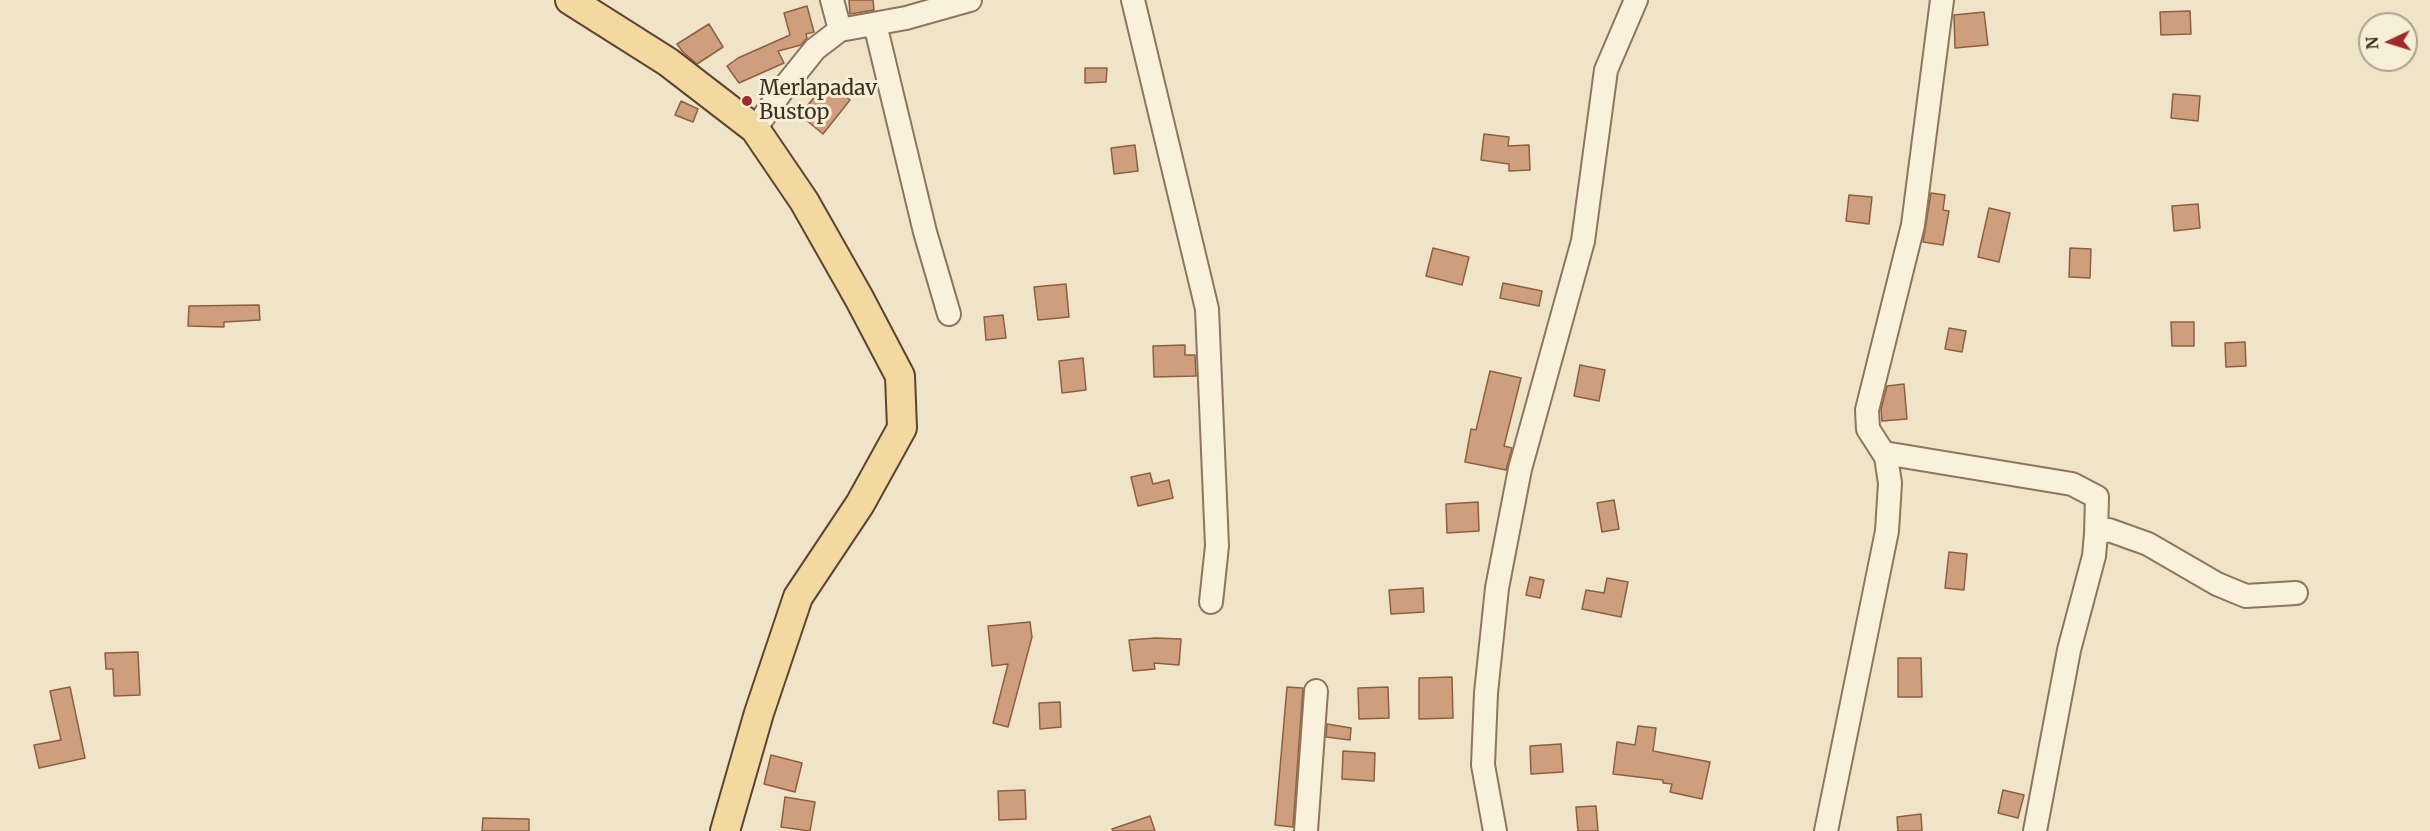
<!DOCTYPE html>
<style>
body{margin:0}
#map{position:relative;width:2430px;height:831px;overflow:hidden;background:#f0e4c8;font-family:Merriweather,serif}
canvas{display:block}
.north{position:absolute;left:2358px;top:12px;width:60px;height:60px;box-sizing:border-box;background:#f7eed8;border:2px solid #ada18e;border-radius:50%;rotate:266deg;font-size:16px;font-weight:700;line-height:24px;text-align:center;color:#3d2e20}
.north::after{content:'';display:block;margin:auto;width:21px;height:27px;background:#9e2a2b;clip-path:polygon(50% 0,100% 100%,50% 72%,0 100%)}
</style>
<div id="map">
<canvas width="2430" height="831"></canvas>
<div class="north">N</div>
</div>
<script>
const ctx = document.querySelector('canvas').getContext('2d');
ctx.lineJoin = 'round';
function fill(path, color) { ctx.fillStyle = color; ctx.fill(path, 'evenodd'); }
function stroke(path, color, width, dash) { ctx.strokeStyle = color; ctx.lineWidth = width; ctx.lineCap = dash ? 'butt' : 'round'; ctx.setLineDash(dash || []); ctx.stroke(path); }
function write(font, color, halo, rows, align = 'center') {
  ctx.font = font + ' Merriweather,serif'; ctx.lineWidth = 6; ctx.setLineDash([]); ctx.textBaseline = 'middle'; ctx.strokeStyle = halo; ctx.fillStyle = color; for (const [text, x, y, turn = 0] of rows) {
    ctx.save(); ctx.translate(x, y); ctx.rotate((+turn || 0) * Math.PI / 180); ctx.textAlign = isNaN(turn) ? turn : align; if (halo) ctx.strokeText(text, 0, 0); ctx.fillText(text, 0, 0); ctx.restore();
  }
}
const building = new Path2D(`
 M849 0H873L874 10 850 14Z
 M807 6 814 32 806 34 807 38 801 45 778 51 784 63 739 83 727 66 738 58 790 35 784 13Z
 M2190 11 2191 34 2161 35 2160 12Z
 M1984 12 1988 45 1955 48 1954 15Z
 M709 24 723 47 697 64 683 52 677 44Z
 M1085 68H1107L1106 82 1085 83Z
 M827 81 850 100 823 134 800 115Z
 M2173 94 2200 96 2198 121 2171 118Z
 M681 101 698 109 693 122 675 115Z
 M1484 134 1509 137 1508 146 1529 145 1530 170 1509 171V164L1481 160Z
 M1135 145 1138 171 1114 174 1111 148Z
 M1931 193 1945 195 1943 210 1949 211 1943 245 1923 242Z
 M1849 195 1872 197 1869 224 1846 221Z
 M2198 204 2200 228 2174 231 2172 206Z
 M1989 208 2010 213 1999 262 1978 257Z
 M1433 248 1469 257 1462 285 1426 276Z
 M2070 248 2091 249 2090 278 2069 277Z
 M1503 283 1542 291 1539 306 1500 298Z
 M1066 284 1069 317 1038 320 1034 287Z
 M259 305 260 320 224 322V327L188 326 189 306Z
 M1003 315 1006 338 986 340 984 317Z
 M2171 322H2194V346H2172Z
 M1949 328 1966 331 1962 352 1945 349Z
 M2245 342 2246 366 2226 367 2225 343Z
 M1185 345V355H1195L1196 376 1154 377 1153 346Z
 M1083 358 1086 390 1062 393 1059 361Z
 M1580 365 1605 370 1599 401 1574 396Z
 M1490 371 1521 378 1504 446 1512 448 1506 470 1465 462 1471 429 1476 430Z
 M1904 384 1907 419 1882 421 1881 409 1887 386Z
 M1150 473 1153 484 1169 480 1173 498 1138 506 1131 477Z
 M1614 500 1619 529 1602 532 1597 503Z
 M1478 502 1479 531 1447 533 1446 504Z
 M1949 552 1967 554 1964 590 1945 588Z
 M1530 577 1544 580 1540 598 1526 595Z
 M1607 578 1628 582 1621 617 1582 609 1586 590 1604 593Z
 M1423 588 1424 612 1391 614 1389 590Z
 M1030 622 1032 637 1008 727 993 723 1008 664 992 666 988 626Z
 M1155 638 1181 639 1179 665 1154 663 1155 669 1133 671 1129 640Z
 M138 652 140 695 114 696 113 669H106L105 653Z
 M1898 658H1921L1922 697H1898Z
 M1452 677 1453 718 1419 719V678Z
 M70 687 85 758 39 768 34 745 61 740 50 691Z
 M1287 687 1303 688 1293 827 1275 825Z
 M1388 687 1389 718 1359 719 1358 688Z
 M1060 702 1061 727 1040 729 1039 703Z
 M1327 724 1351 728 1350 740 1326 737Z
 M1638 726 1656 728 1653 751 1710 762 1702 799 1670 792 1672 784 1663 783V780L1613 774 1617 742 1635 745Z
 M1561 744 1563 772 1531 774 1530 746Z
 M1343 751 1375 753 1374 781 1342 779Z
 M771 755 802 763 795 792 764 784Z
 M1025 790 1026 819 999 820 998 791Z
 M2003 790 2024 795 2018 818 1998 813Z
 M785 797 815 802 810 831 781 827Z
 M1596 806 1598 831H1578L1576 807Z
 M1921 814 1922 831H1898L1897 817Z
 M1150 816 1155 831H1113L1112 829Z
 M483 818 529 819V831H482Z`);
fill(building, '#cf9f7d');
stroke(building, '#8d5f41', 1.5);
const minor = new Path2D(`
 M832 0 840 30
 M1133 0 1207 309 1217 546 1211 602
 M875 24 925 232 949 314
 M755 129 786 85 815 49 840 30 906 18 970 0
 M1884 453 2072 484 2097 497 2096 534
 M1306 831 1316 691
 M1495 831 1483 765 1486 693 1497 588 1520 469 1583 241 1606 70 1636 0
 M1826 831 1887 531 1890 483 1886 457 1868 429 1867 410 1913 225 1942 0
 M2035 831 2069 650 2094 556 2096 534 2109 530 2148 544 2217 584 2246 596 2296 593`);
const major = new Path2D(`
 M570 0 668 62 755 129 804 201 859 298 900 376 902 428 860 504 798 597 759 713 725 831`);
stroke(minor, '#8d765c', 26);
stroke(major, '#5b4430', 32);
stroke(minor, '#faf1dc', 22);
stroke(major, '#f3d9a0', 28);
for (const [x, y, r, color] of [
 [747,101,6,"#9e2a2b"]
]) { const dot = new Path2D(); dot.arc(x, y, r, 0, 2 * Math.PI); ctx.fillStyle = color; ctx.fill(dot); stroke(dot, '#f7eed8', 2); }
write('21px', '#3d2e20', '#f7eed8', [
 ["Merlapadav",759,89],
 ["Bustop",759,113]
], 'left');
</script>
